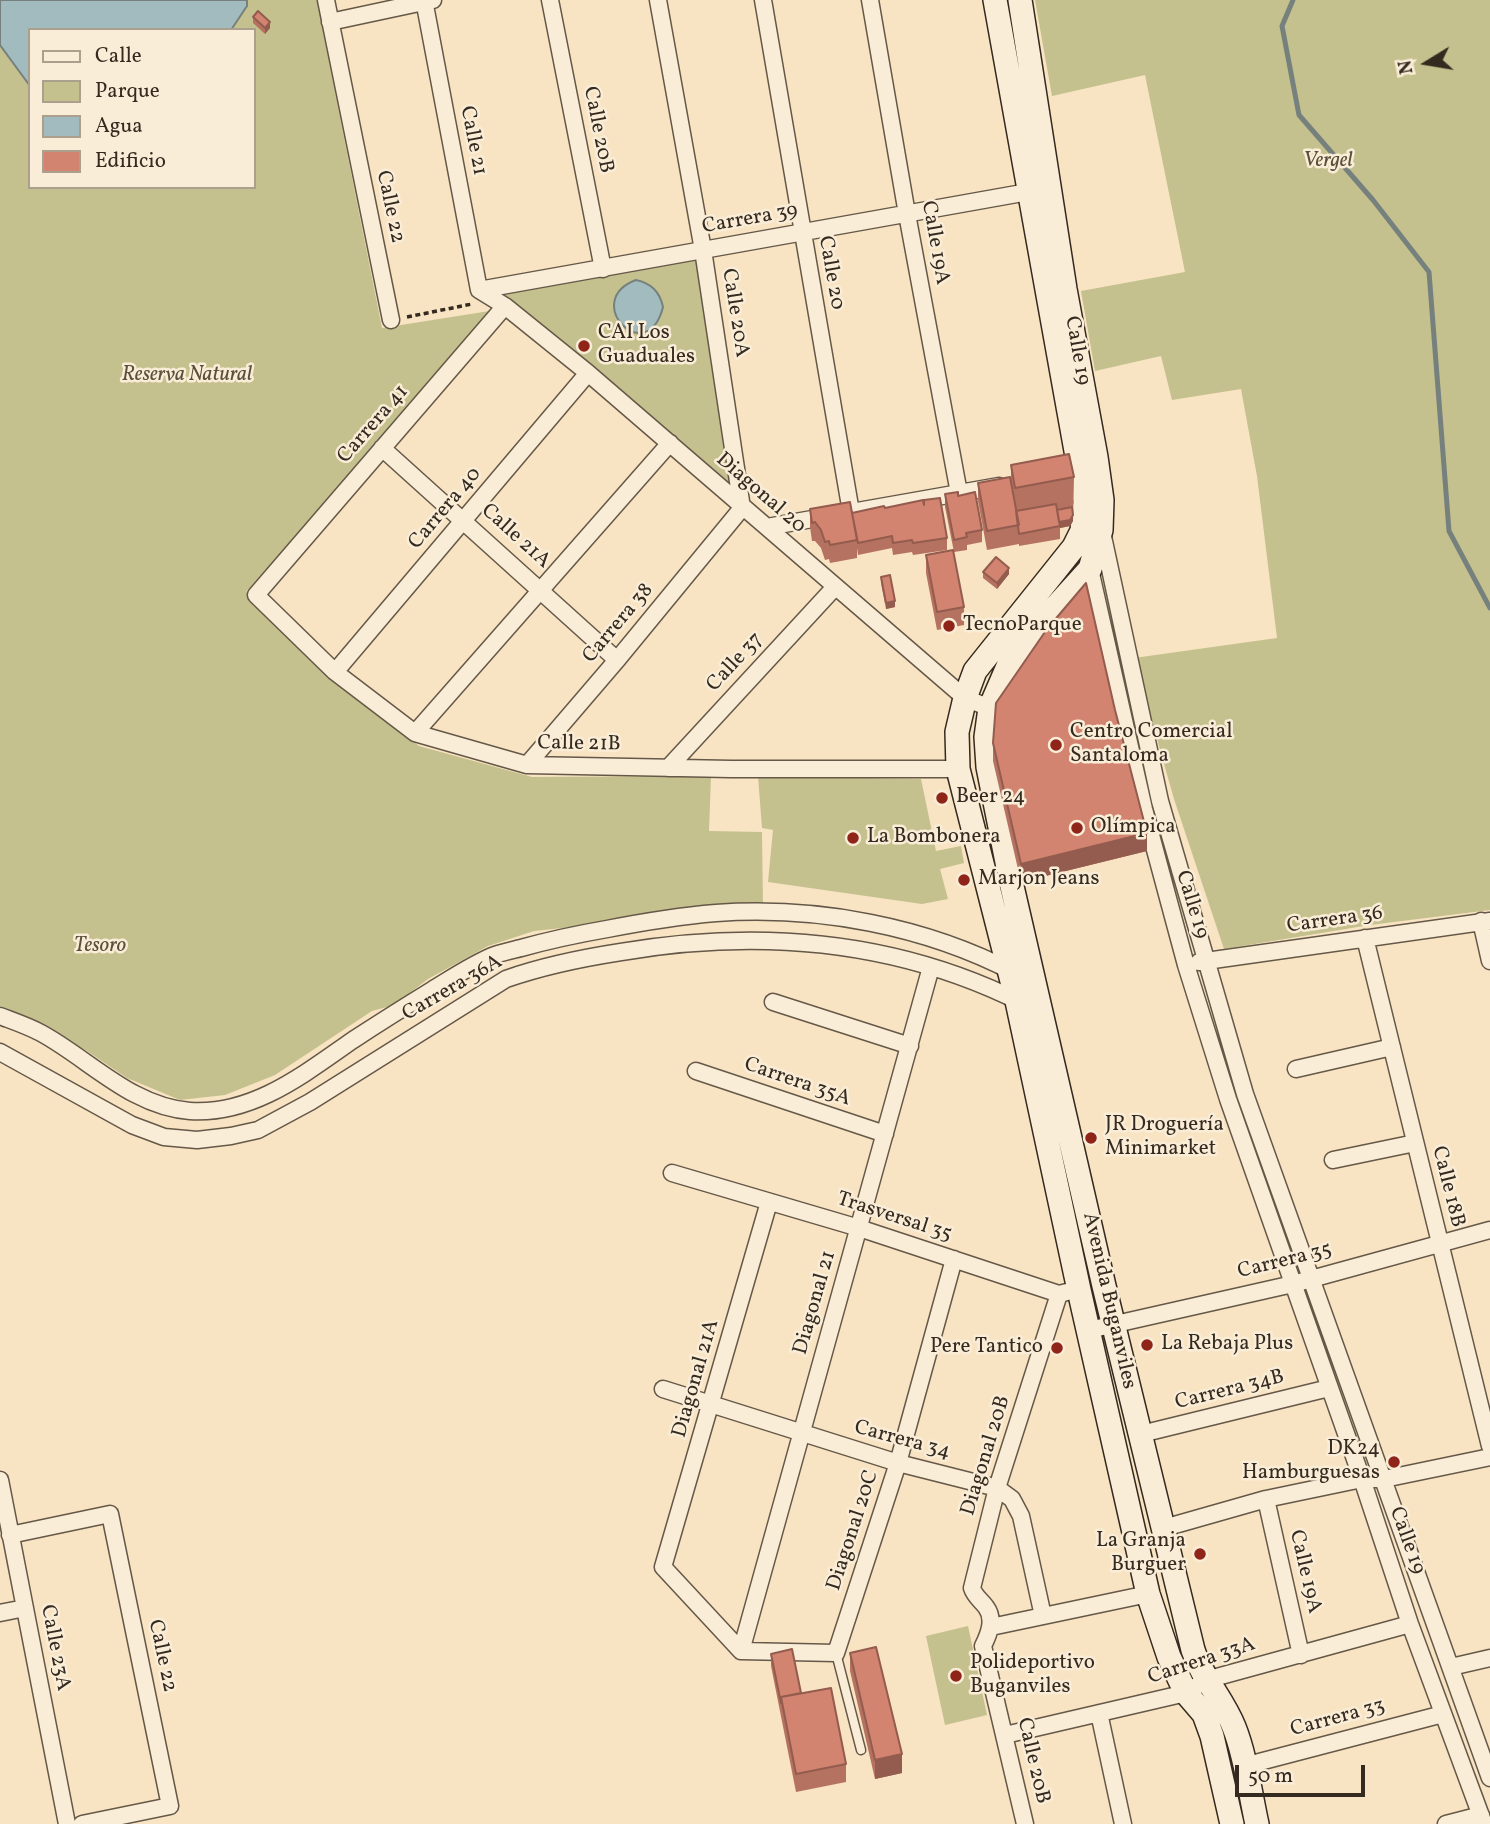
<!DOCTYPE html>
<meta charset="utf-8">
<style>
body{margin:0}
#map{position:relative;width:1490px;height:1824px;overflow:hidden;background:#f8e3c2;font-family:Vollkorn,serif}
canvas{display:block}
.legend{position:absolute;left:28px;top:28px;width:228px;height:161px;box-sizing:border-box;background:#faedd7;border:2px solid #ab9f8d;margin:0;padding:9px 12px;list-style:none;font-size:21px;color:#342a1f}
.legend li{display:flex;align-items:center;gap:14px;height:35px}
.legend b{width:35px;border:2px solid #ab9f8d}
.north{position:absolute;left:1392px;top:28px;width:70px;height:70px;-webkit-text-stroke:5px #faedd7;paint-order:stroke;rotate:259deg;font-size:19px;font-weight:700;line-height:28px;text-align:center;color:#342a1f}
.north::after{content:'';display:block;margin:auto;width:24px;height:32px;background:#342a1f;clip-path:polygon(50% 0,100% 100%,50% 72%,0 100%)}
.scale{position:absolute;left:1235px;top:1765px;width:130px;height:32px;box-sizing:border-box;border:4px solid #342a1f;border-top:0;padding-left:9px;font-size:21px;line-height:24px;white-space:nowrap;color:#342a1f;-webkit-text-stroke:5px #faedd7;paint-order:stroke}
</style>
<div id="map">
<canvas width="1490" height="1824"></canvas>
<ul class="legend">
<li><b style="height:9px;background:#faedd7"></b>Calle</li>
<li><b style="height:19px;background:#c4c18e"></b>Parque</li>
<li><b style="height:19px;background:#a2bbbe"></b>Agua</li>
<li><b style="height:19px;background:#d28470"></b>Edificio</li>
</ul>
<div class="north">N</div>
<div class="scale">50 m</div>
</div>
<script>
const ctx = document.querySelector('canvas').getContext('2d');
ctx.lineJoin = 'round';
function fill(path, color) { ctx.fillStyle = color; ctx.fill(path, 'evenodd'); }
function stroke(path, color, width, dash) { ctx.strokeStyle = color; ctx.lineWidth = width; ctx.lineCap = dash ? 'butt' : 'round'; ctx.setLineDash(dash || []); ctx.stroke(path); }
function write(font, color, halo, rows, align = 'center') {
  ctx.font = font + ' Vollkorn,serif'; ctx.lineWidth = 5; ctx.setLineDash([]); ctx.textBaseline = 'middle'; ctx.strokeStyle = halo; ctx.fillStyle = color; for (const [text, x, y, turn = 0] of rows) {
    ctx.save(); ctx.translate(x, y); ctx.rotate((+turn || 0) * Math.PI / 180); ctx.textAlign = isNaN(turn) ? turn : align; if (halo) ctx.strokeText(text, 0, 0); ctx.fillText(text, 0, 0); ctx.restore();
  }
}
fill(new Path2D(`
 M0 0H319L323 32 382 328 496 310 246 592 334 677 419 746 532 777 711 776 709 831 762 832 763 907 534 931 488 946 428 979 394 1005 372 1011 275 1075 225 1095 180 1100 127 1078 87 1051 0 1006ZM30 30H254V187H30Z
 M1035 0H1490V910L1370 925 1224 949 1174 799 1134 658 1277 638 1257 476 1241 389 1172 400 1161 356 1095 371 1081 291 1185 272 1145 75 1052 96Z
 M695 257 729 484 611 382 500 294Z
 M758 776 921 779 936 851 961 846 964 863 940 869 948 899 922 904 768 882 773 830 762 828Z
 M968 1626 987 1715 945 1725 926 1636Z`), '#c4c18e');
const water = new Path2D(`
 M0 0H247V6L231 30H30V86L0 45Z
 M636 280C651 283 660 292 663 307 647 370 580 301 636 280Z`);
fill(water, '#a2bbbe');
stroke(water, '#76817e', 2);
stroke(new Path2D(`
 M1293 0 1282 26 1299 115 1373 200 1429 272 1449 531 1490 608`), '#76817e', 5);
const lane = new Path2D(`
 M836 1653 861 1750`);
const street = new Path2D(`
 M326 0 391 320
 M424 0 479 290
 M550 0 603 269
 M763 0 851 512
 M870 0 907 214 959 493
 M330 22 433 0
 M479 290 505 306 588 373 965 698 990 708
 M479 290 1028 192
 M505 306 256 595 335 672 415 733 527 765 731 769H958
 M382 448 617 660
 M767 527 999 486
 M1102 532 1160 801 1245 1094 1490 1778
 M1090 569 1144 809 1186 965 1228 1099 1362 1479 1410 1624 1484 1824
 M335 672 588 373
 M415 733 670 443
 M527 765 617 660 742 508 703 250 658 0
 M668 768 835 587
 M1481 921 1490 961
 M1365 938 1490 1446
 M1199 962 1490 921
 M773 1002 910 1046
 M0 1016C13 1021 28 1026 41 1033 89 1059 132 1107 190 1111 253 1115 304 1074 353 1040 379 1023 406 1006 432 990 452 978 474 963 495 955 503 952 513 950 521 948 550 940 578 934 607 929 643 922 680 916 716 913 818 906 925 926 1015 973
 M0 1052 132 1125 164 1137 197 1140 231 1136 258 1130 310 1102 506 979C543 966 582 958 621 952 758 929 896 940 1022 1003
 M1296 1069 1392 1047
 M696 1071 885 1134
 M1333 1160 1415 1143
 M672 1173 859 1228 1059 1294 1067 1292
 M769 1202 663 1567 741 1651 836 1653 898 1463 954 1259
 M1089 1330 1293 1284 1490 1230
 M663 1389 898 1463 997 1488 1012 1499 1021 1516 1043 1616
 M1141 1434 1329 1388
 M0 1480 67 1824
 M1266 1499 1301 1655
 M1164 1528 1266 1499 1362 1479H1384L1490 1457
 M10 1535 110 1514 170 1806 82 1824
 M0 1613 25 1608
 M991 1627 1148 1594
 M741 1651 931 967
 M1451 1667 1490 1658
 M1099 1713 1123 1824
 M1005 1735 1186 1693 1206 1680 1410 1624
 M1244 1766 1443 1714
 M1025 1824 983 1646C989 1634 995 1619 986 1607 981 1600 975 1597 972 1588L997 1488 1059 1294
 M1446 1824 1481 1815`);
const secondary = new Path2D(`
 M995 0 1085 501 1082 531 1074 547 975 671 965 698 957 732 958 769 1017 1001 1079 1290 1148 1594 1169 1657 1186 1693 1204 1714 1212 1736 1232 1824
 M1020 0 1065 289 1096 457 1102 500 1101 530 1090 569 1042 622 1009 664 990 708 986 737 988 767 1011 882 1104 1286 1193 1650C1202 1678 1223 1699 1234 1727 1246 1757 1250 1793 1257 1824`);
stroke(lane, '#655848', 11);
stroke(street, '#655848', 19);
stroke(secondary, '#342a1f', 26);
stroke(new Path2D(`
 M407 317 472 304`), '#342a1f', 3.5, [5, 3.5]);
stroke(lane, '#faedd7', 8);
stroke(street, '#faedd7', 16);
stroke(secondary, '#faedd7', 23);
fill(new Path2D(`
 M253 17 270 28 265 34 253 23Z
 M1011 465 1074 477 1073 521 1070 526 1060 528V539L1019 546V544L987 550 978 501V483L1011 482Z
 M945 494 958 496 982 530V542L967 545V550L954 552 945 507Z
 M924 505 947 538V550L913 555 912 552 893 555 892 548 858 555 857 548V558L830 563 829 559 825 560 821 548 815 541H812L810 527V509L852 513 885 508Z
 M926 555 964 607V625L937 630 926 573Z
 M983 572 1009 574 997 589 983 578Z
 M881 577 895 607 886 609 881 583Z
 M993 743 1147 851 1021 882 993 761Z
 M850 1653 902 1773 875 1779 850 1671Z
 M771 1654 801 1693 846 1764V1782L796 1792 771 1666Z`), '#b57260');
fill(new Path2D(`
 M270 22V28L265 34V28Z
 M1073 515V521L1070 526 1060 528 1058 522Z
 M1009 568V574L997 589V583Z
 M895 601V607L886 609V603Z
 M1147 833V851L1021 882V864Z
 M902 1754V1773L875 1779V1760Z`), '#935c4e');
const building = new Path2D(`
 M258 11 270 22 265 28 253 17Z
 M1069 454 1074 477 1015 488 1011 465Z
 M1010 477 1019 525 987 531 978 483Z
 M958 492V496L975 492 982 530 966 533 967 537 954 540 945 494Z
 M940 498 947 538 913 543 912 540 893 543 892 536 858 543 852 513 884 506 885 508 923 500 924 505V500Z
 M850 502 857 540 830 545 829 541 825 542 821 530 815 522 812 523 810 509Z
 M1056 504 1060 526 1019 534 1016 511Z
 M1072 507 1073 515 1070 520 1059 522 1057 510Z
 M953 550 964 607 937 612 926 555Z
 M996 557 1009 568 997 583 983 572Z
 M890 575 895 601 886 603 881 577Z
 M1086 583 1115 710 1147 833 1021 864 993 743 996 703 1047 629Z
 M876 1647 902 1754 875 1760 850 1653Z
 M792 1649 801 1693 781 1697V1703L771 1654Z
 M831 1688 846 1764 796 1774 781 1697Z`);
fill(building, '#d28470');
stroke(building, '#935c4e', 2);
for (const [x, y, r, color] of [
 [584,346,7,"#8f2418"],
 [949,626,7,"#8f2418"],
 [1056,745,7,"#8f2418"],
 [942,798,7,"#8f2418"],
 [1077,828,7,"#8f2418"],
 [853,838,7,"#8f2418"],
 [964,880,7,"#8f2418"],
 [1091,1138,7,"#8f2418"],
 [1147,1345,7,"#8f2418"],
 [1057,1348,7,"#8f2418"],
 [1394,1462,7,"#8f2418"],
 [1200,1554,7,"#8f2418"],
 [956,1676,7,"#8f2418"]
]) { const dot = new Path2D(); dot.arc(x, y, r, 0, 2 * Math.PI); ctx.fillStyle = color; ctx.fill(dot); stroke(dot, '#faedd7', 2.5); }
write('21px', '#342a1f', '#faedd7', [
 ["Calle 20B",597,130,79],
 ["Calle 21",472,141,79],
 ["Calle 22",389,207,78],
 ["Carrera 39",750,220,-10],
 ["Calle 19A",934,243,80],
 ["Calle 20",830,273,80],
 ["Calle 20A",734,313,81],
 ["Calle 19",1076,351,80],
 ["Carrera 41",374,425,-49],
 ["Diagonal 20",760,494,41],
 ["Carrera 40",446,509,-50],
 ["Calle 21A",515,537,42],
 ["Carrera 38",619,624,-50],
 ["Calle 37",736,663,-47],
 ["Calle 21B",579,745,1],
 ["Calle 19",1191,905,73],
 ["Carrera 36",1335,921,-8],
 ["Carrera 36A",453,989,-30],
 ["Carrera 35A",797,1083,19],
 ["Calle 18B",1447,1187,76],
 ["Trasversal 35",894,1218,18],
 ["Carrera 35",1285,1262,-14],
 ["Avenida Buganviles",1108,1301,77],
 ["Diagonal 21",816,1303,-74],
 ["Diagonal 21A",697,1379,-74],
 ["Carrera 34B",1230,1391,-14],
 ["Carrera 34",902,1441,15],
 ["Diagonal 20B",987,1456,-73],
 ["Diagonal 20C",854,1531,-72],
 ["Calle 19",1406,1541,70],
 ["Calle 19A",1304,1572,77],
 ["Calle 23A",54,1648,79],
 ["Calle 22",161,1656,78],
 ["Carrera 33A",1202,1662,-18],
 ["Carrera 33",1338,1719,-15],
 ["Calle 20B",1032,1761,77]
]);
write('italic 21px', '#58503b', '#faedd7', [
 ["Vergel",1328,162],
 ["Reserva Natural",187,376],
 ["Tesoro",100,947]
]);
write('21px', '#342a1f', '#faedd7', [
 ["CAI Los",598,334],
 ["Guaduales",598,358],
 ["TecnoParque",963,626],
 ["Centro Comercial",1070,733],
 ["Santaloma",1070,757],
 ["Beer 24",956,798],
 ["Olímpica",1091,828],
 ["La Bombonera",867,838],
 ["Marjon Jeans",978,880],
 ["JR Droguería",1105,1126],
 ["Minimarket",1105,1150],
 ["La Rebaja Plus",1161,1345],
 ["Pere Tantico",1043,1348,"right"],
 ["DK24",1380,1450,"right"],
 ["Hamburguesas",1380,1474,"right"],
 ["La Granja",1186,1542,"right"],
 ["Burguer",1186,1566,"right"],
 ["Polideportivo",970,1664],
 ["Buganviles",970,1688]
], 'left');
</script>
